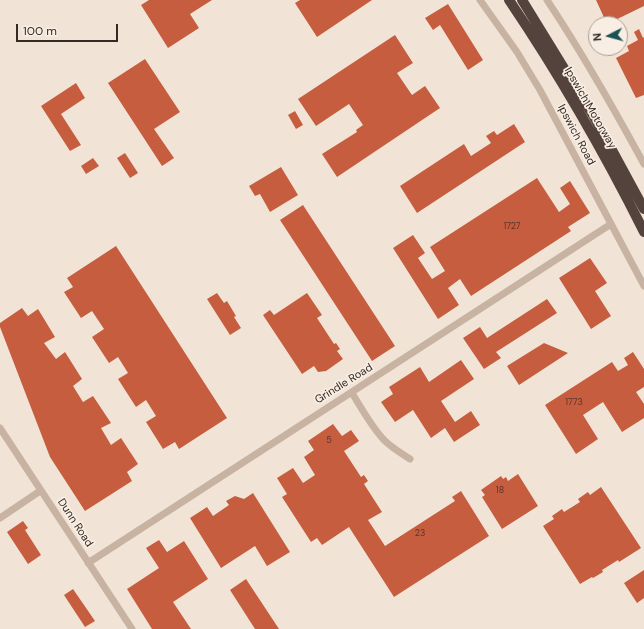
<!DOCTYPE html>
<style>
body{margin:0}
#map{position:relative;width:644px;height:629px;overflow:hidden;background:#f1e4d7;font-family:"DM Sans",sans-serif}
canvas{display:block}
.north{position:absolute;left:588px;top:16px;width:40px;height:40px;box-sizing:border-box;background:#f9eee3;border:1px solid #aa9f97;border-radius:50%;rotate:264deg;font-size:11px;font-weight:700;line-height:16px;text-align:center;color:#332925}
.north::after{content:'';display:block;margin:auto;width:14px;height:18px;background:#1b5255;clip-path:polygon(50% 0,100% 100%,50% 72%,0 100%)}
.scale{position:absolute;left:16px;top:24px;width:102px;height:18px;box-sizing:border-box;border:2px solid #332925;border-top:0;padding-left:5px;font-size:12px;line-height:14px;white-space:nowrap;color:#332925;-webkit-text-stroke:3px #f9eee3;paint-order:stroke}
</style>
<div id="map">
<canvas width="644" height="629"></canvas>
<div class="north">N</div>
<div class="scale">100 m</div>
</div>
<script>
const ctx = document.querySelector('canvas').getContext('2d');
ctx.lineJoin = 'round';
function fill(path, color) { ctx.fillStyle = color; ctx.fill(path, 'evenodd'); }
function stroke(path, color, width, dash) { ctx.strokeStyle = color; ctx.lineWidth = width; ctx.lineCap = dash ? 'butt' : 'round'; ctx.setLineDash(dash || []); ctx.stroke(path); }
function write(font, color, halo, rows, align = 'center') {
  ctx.font = font + ' "DM Sans",sans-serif'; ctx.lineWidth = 3.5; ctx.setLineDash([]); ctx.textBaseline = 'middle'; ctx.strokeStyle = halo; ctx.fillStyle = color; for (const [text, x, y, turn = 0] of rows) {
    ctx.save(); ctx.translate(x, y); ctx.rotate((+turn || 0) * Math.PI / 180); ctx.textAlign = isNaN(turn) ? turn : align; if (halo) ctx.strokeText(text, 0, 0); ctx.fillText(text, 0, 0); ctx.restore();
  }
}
fill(new Path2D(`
 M149 0H212L190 14 199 28 168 48 141 5Z
 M300 0H372L317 37 295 3Z
 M596 0H644V6L607 24Z
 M448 4 483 60 468 70 440 25 433 30 425 18Z
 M639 29 643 38 644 37V95L636 98 616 58 629 51 627 46 638 40 634 32Z
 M395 35 413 63 397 73 412 95 425 86 440 108 337 177 322 154 357 132 356 130 363 125 349 104 316 126 298 99Z
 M145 59 180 112 154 129 174 158 162 166 108 83Z
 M76 83 85 98 61 114 81 145 70 151 41 106Z
 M295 111 303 125 296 129 288 115Z
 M514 124 525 142 417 213 400 186 464 144 471 156 491 143 486 136 494 131 497 135Z
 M125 153 138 173 130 178 117 158Z
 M93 158 99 166 86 174 81 166Z
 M281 167 298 195 270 212 260 194 255 196 249 186Z
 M537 178 559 212 570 204 560 188 570 181 590 213 568 227 571 231 471 296 460 279 448 288 459 305 438 319 393 248 413 235 425 253 418 258 432 279 445 271 430 247Z
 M303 205 395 346 372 361 280 220Z
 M116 246 227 418 179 449 175 442 163 449 146 422 156 416 146 400 136 407 118 379 128 373 118 357 109 363 92 337 104 329 92 311 81 318 64 292 73 287 67 278Z
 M590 258 607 283 595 291 611 316 591 329 559 278Z
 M217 293 224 303 227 301 236 316 234 317 241 328 230 335 207 299Z
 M307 293 322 315 317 318 334 344 336 343 340 349 337 351 343 359 326 371 318 372 314 366 302 374 263 315 270 310 274 315Z
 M547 299 557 313 496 352 501 358 484 369 463 338 480 327 487 338Z
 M22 308 28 316 38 309 55 337 44 343 56 359 65 352 82 379 73 386 83 402 93 396 111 423 101 428 111 445 121 438 138 464 127 472 132 481 85 511 50 457 0 327V323Z
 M544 343 568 353 519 385 507 366Z
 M633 352 644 369V387L636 392 644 404V418L622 432 603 402 583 415 598 439 576 454 545 405 612 362 618 371 628 365 624 358Z
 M461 360 474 379 441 401 455 422 471 411 480 425 454 442 445 428 431 438 413 410 395 422 381 402 393 394 389 387 420 367 429 382Z
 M333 424 342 436 351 430 359 441 344 451 361 477 364 475 368 481 364 484 382 512 368 520 385 546 455 501 452 497 461 491 489 536 394 597 349 527 322 545 317 538 311 542 282 497 287 494 277 478 293 468 303 483 315 475 304 457 314 450 308 441Z
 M518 474 538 506 502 529 482 497 485 495 481 490 501 476 503 479 506 477 508 481Z
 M601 487 641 548 619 562 618 560 602 570 603 572 593 578 592 577 580 584 543 526 554 519 552 516 562 509 564 512 580 502 578 499 588 492 590 495Z
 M253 493 290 552 267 566 255 546 221 568 190 518 207 507 213 516 229 505 226 501 235 496 244 499Z
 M23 521 28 528 25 530 41 555 28 564 7 532Z
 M159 540 167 552 184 541 208 579 173 602 191 629H152L127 589 159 568 146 548Z
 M644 570V598L637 603 624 583Z
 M246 579 279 629H255L230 590Z
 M73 589 95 621 85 627 64 595Z`), '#c65d3f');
stroke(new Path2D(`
 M480 0 517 52 540 90 644 286
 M547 0C583 54 613 107 644 164
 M352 393C362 409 371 426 384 440 392 448 401 453 410 459
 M0 428 132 629
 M0 518 40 491
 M88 563 611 224`), '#c8b3a3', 7);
stroke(new Path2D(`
 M509 0C559 74 604 152 644 232
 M522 0 594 117 644 209`), '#54433c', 10);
write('9px', '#58362c', null, [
 ["1727",512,227],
 ["1773",574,403],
 ["5",329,441],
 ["18",500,491],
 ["23",420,534]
]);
write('11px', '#332925', '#f9eee3', [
 ["Ipswich Motorway",590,108,60],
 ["Ipswich Road",576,135,62],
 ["Grindle Road",344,384,-32],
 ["Dunn Road",75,523,57]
]);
</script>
